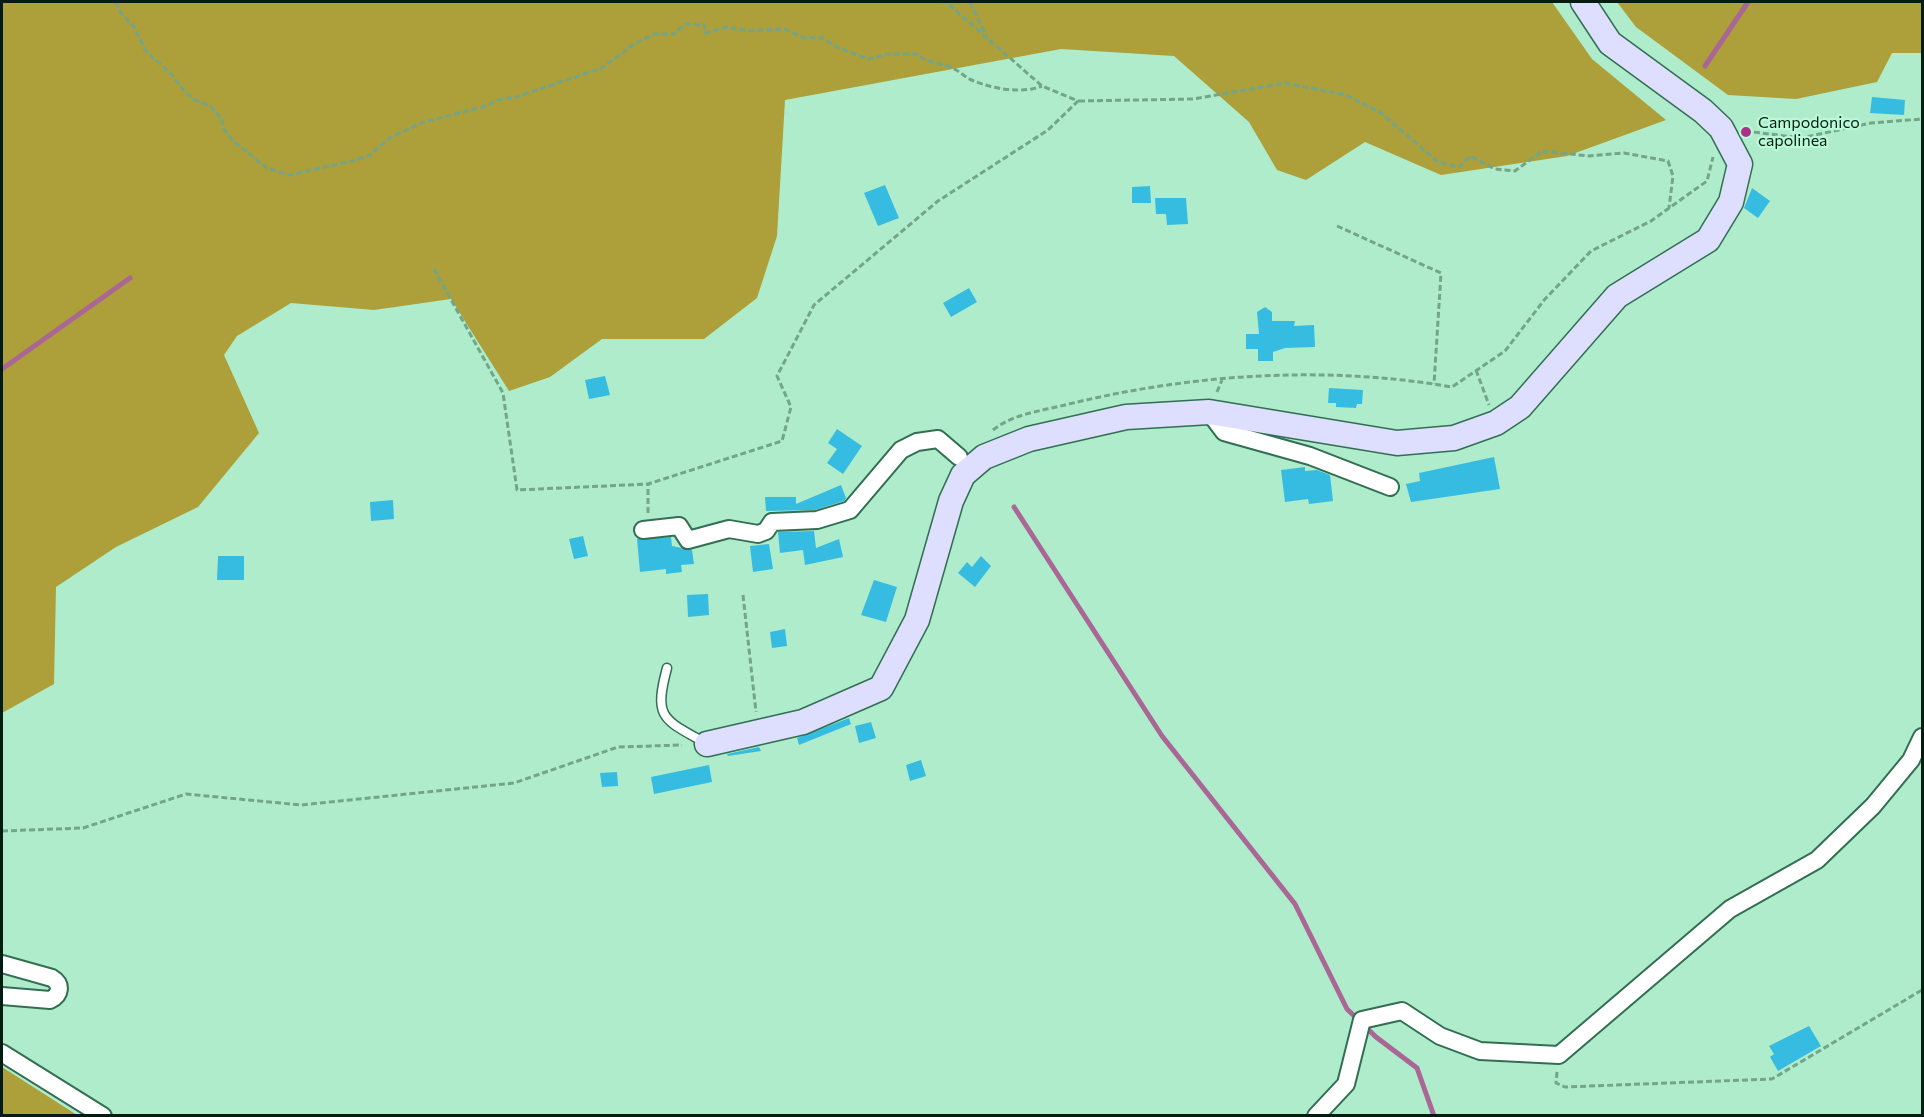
<!DOCTYPE html>
<style>
body{margin:0}
#map{position:relative;width:1924px;height:1117px;overflow:hidden;background:#aeeccb;font-family:Commissioner,sans-serif}
canvas{display:block}
.frame{position:absolute;inset:0;border:3px solid #031c11;pointer-events:none}
</style>
<div id="map">
<canvas width="1924" height="1117"></canvas>
<div class="frame"></div>
</div>
<script>
const ctx = document.querySelector('canvas').getContext('2d');
ctx.lineJoin = 'round';
function fill(path, color) { ctx.fillStyle = color; ctx.fill(path, 'evenodd'); }
function stroke(path, color, width, dash) { ctx.strokeStyle = color; ctx.lineWidth = width; ctx.lineCap = dash ? 'butt' : 'round'; ctx.setLineDash(dash || []); ctx.stroke(path); }
function write(font, color, halo, rows, align = 'center') {
  ctx.font = font + ' Commissioner,sans-serif'; ctx.lineWidth = 4.5; ctx.setLineDash([]); ctx.textBaseline = 'middle'; ctx.strokeStyle = halo; ctx.fillStyle = color; for (const [text, x, y, turn = 0] of rows) {
    ctx.save(); ctx.translate(x, y); ctx.rotate((+turn || 0) * Math.PI / 180); ctx.textAlign = isNaN(turn) ? turn : align; if (halo) ctx.strokeText(text, 0, 0); ctx.fillText(text, 0, 0); ctx.restore();
  }
}
fill(new Path2D(`
 M2 2H1552L1592 59 1666 120 1567 156 1441 175 1365 142 1306 180 1277 170 1249 122 1174 56 1061 49 785 100 777 236 757 298 704 339H602L550 377 509 391 451 299 374 310 291 303 237 336 224 355 259 433 198 507 116 547 56 587 54 684 2 713Z
 M1617 2H1922V53H1892L1877 82 1796 99 1728 95 1636 27Z
 M2 1067 77 1115H2Z`), '#ad9f39');
stroke(new Path2D(`
 M1705 66 1748 2
 M2 369 130 278
 M1014 507 1162 736 1295 904 1347 1009 1376 1037 1417 1068 1434 1116`), '#aa6795', 5);
fill(new Path2D(`
 M1872 97 1905 100 1904 115 1870 113Z
 M885 185 899 218 878 226 864 193Z
 M1150 186 1151 203H1132V187Z
 M1752 188 1770 201 1758 218 1744 208Z
 M1155 198H1186L1188 224 1167 225 1166 214H1156Z
 M969 288 977 302 951 317 943 303Z
 M1265 307 1272 312V321H1295L1294 326 1314 325 1315 347 1285 348 1273 352V361H1258V349H1246V334H1259L1257 312Z
 M605 376 610 395 589 399 585 380Z
 M1329 388 1363 390 1362 404H1357L1356 408 1336 407V403H1328Z
 M837 429 862 446 843 474 827 463 837 449 828 443Z
 M1494 457 1500 489 1411 502 1406 484 1420 481 1419 473Z
 M1305 467V471L1317 470 1330 475 1333 501 1309 504 1308 499 1285 502 1281 470Z
 M841 485 846 498 844 501 815 510 766 511 765 497H796V504Z
 M393 500 394 519 371 521 370 502Z
 M814 531 816 548 839 539 843 557 805 565 803 550 780 553 778 532Z
 M583 536 588 556 574 559 569 539Z
 M671 537 672 546 692 550 694 564 681 565 682 572 666 574V569L640 572 637 539Z
 M769 544 773 569 753 572 750 546Z
 M218 556H244V580H217Z
 M981 556 991 566 975 587 958 573 967 562 972 567Z
 M874 580 897 587 886 622 861 615Z
 M708 594 709 615 688 617 687 595Z
 M785 629 787 646 772 648 770 632Z
 M849 718 851 724 799 745 797 738Z
 M871 722 876 738 859 743 855 726Z
 M759 747 761 751 728 756 727 754Z
 M921 760 926 776 910 781 906 765Z
 M709 765 712 782 654 794 651 777Z
 M617 772 618 786 602 787 600 773Z
 M1809 1026 1821 1046 1778 1071 1770 1057 1774 1054 1769 1046Z`), '#37bce1');
const lane = new Path2D(`
 M667 668C653 720 664 719 707 744`);
const street = new Path2D(`
 M1209 412 1224 432 1310 456 1390 487
 M643 530 679 526 688 540 729 529 758 534 766 531 772 522 817 520 850 510 901 450 917 442 938 439 959 457
 M2 964 52 978C62 984 61 995 50 1000L2 996
 M2 1053 103 1116
 M1316 1116 1346 1084 1362 1020 1402 1011 1440 1036 1480 1051 1559 1055 1730 909 1817 860 1873 806 1911 760 1922 737`);
const secondary = new Path2D(`
 M707 744 803 722 881 688 917 620 951 501 963 475 984 457 1029 439 1126 417 1209 412 1397 443 1454 438 1496 423 1520 407 1617 296 1708 240 1731 202 1740 164 1721 128 1703 111 1610 43 1583 2`);
stroke(lane, '#326e52', 11);
stroke(street, '#326e52', 20);
stroke(secondary, '#326e52', 27);
stroke(new Path2D(`
 M116 2 120 12 134 27 146 51 172 75 186 93 195 100 210 106 222 119 223 128 233 141 267 168 290 175 356 160 370 155 390 138 421 123 486 106 498 100 519 96 602 68 634 44 655 34H674L685 24 704 25 705 33 727 27 749 31 785 29 802 37 823 38 834 46 868 59 887 54H916C927 63 937 62 950 67 959 70 965 78 974 81 993 89 1023 94 1042 86
 M970 2 987 38
 M1079 101 1193 99 1285 83 1346 95 1381 113 1438 162 1459 167 1470 156 1495 169 1515 171 1542 151 1589 156 1624 153 1668 161 1673 176 1669 208
 M1745 131 1801 138 1871 123 1922 119
 M1337 226 1441 273 1434 384
 M434 269 503 393 517 490 648 484
 M1476 370 1489 405
 M1217 392 1222 380
 M993 430C1013 414 1040 411 1065 405 1190 374 1325 365 1452 387L1505 351 1545 299 1591 251 1651 221 1707 181 1713 157
 M648 513V484L782 441 791 407 777 376 814 305 938 201 1048 130 1078 101 1042 86 946 2
 M743 595 756 712
 M2 831 83 828 186 794 301 805 514 783 618 747 682 745
 M1557 1072 1556 1083 1565 1087 1772 1079 1922 990`), '#73a58b', 3, [6, 3]);
stroke(lane, '#fff', 8);
stroke(street, '#fff', 16);
stroke(secondary, '#dedefe', 24);
for (const [x, y, r, color] of [
 [1746,132,6,"#aa3288"]
]) { const dot = new Path2D(); dot.arc(x, y, r, 0, 2 * Math.PI); ctx.fillStyle = color; ctx.fill(dot); stroke(dot, '#bbfad8', 2); }
write('16px', '#031c11', '#bbfad8', [
 ["Campodonico",1758,123],
 ["capolinea",1758,141]
], 'left');
</script>
